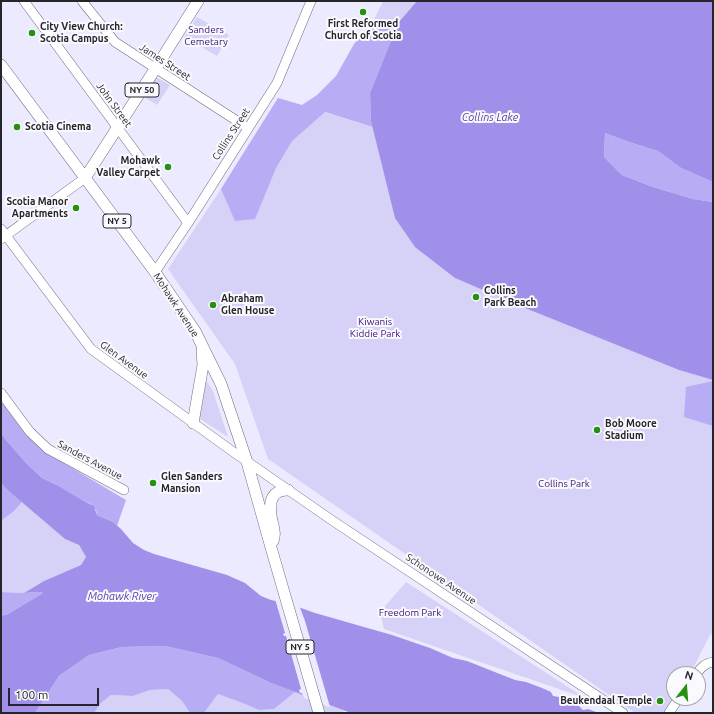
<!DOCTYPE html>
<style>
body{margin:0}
#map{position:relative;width:714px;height:714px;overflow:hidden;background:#eceafe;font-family:Ubuntu,sans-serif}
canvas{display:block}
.frame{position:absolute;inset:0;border:2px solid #26252c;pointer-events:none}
.north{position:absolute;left:666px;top:666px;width:40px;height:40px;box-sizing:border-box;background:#faf9fd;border:1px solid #a5a4a9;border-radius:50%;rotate:17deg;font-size:11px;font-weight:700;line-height:16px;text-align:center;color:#26252c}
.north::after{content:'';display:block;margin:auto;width:14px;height:18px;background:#269013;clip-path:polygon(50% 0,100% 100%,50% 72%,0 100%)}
.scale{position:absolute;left:8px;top:688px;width:91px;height:18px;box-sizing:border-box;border:2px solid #26252c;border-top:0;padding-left:5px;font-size:12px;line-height:14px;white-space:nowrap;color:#26252c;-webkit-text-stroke:3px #faf9fd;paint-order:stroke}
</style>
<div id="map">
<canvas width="714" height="714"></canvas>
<div class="frame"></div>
<div class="north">N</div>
<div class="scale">100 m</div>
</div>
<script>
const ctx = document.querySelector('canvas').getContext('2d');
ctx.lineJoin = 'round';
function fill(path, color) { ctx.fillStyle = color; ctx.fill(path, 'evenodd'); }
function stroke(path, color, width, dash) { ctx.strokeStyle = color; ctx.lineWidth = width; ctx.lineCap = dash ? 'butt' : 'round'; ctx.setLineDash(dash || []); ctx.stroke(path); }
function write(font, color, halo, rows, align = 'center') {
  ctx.font = font + ' Ubuntu,sans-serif'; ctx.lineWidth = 4; ctx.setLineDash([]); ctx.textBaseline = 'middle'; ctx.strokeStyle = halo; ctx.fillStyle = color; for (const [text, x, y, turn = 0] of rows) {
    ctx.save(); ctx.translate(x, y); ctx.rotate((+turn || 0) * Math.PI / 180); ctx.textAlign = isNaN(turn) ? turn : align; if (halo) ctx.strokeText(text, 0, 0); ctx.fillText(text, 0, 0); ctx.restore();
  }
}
fill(new Path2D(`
 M383 1H417L398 23 372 24Z
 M197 17 229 35 217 56 184 37Z
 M156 77 170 85 157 105 144 97Z
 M278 98 373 127 384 172 455 278 520 306 679 370 713 380V638L711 633 690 674H674V698L664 713H635L268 459 235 364 168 269 221 189Z
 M204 377 213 391 228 437 197 417Z
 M22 502 65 539 79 545 86 557 81 565 44 581 24 593 1 592V521L14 511Z
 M406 582 585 698 384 629 380 612Z
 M168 689 182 701 190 713H94L101 703 111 695 133 696 150 690Z
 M295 692 343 710 344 713H204L218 694 245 704 259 710 274 709Z`), '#d6d1f6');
fill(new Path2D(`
 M398 23 370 93 371 121 373 127 325 112 292 141 276 168 255 219 235 221 221 189 278 98 302 105 317 95 336 76 354 44 372 24Z
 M605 133 629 142 658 151 681 168 713 182V202L693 199 653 187 622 175 604 157Z
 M713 381V426L684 417 686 387Z
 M1 398 47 453 126 500 117 526 113 522 97 515 96 510 91 504 84 501 59 486 42 478 27 464 6 440 1 433Z
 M1 483 22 502 14 511 1 521Z
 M1 592 24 593 39 592 43 593 8 614 1 616Z
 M165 646 218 658 271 683 295 692 274 709 259 710 245 704 218 694 204 713H190L182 701 168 689 150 690 133 696 111 695 101 703 94 713H35L59 676 89 655 122 647Z`), '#b8adf5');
fill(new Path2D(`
 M417 1H713V182L681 168 658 151 629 142 605 133 604 157 622 175 653 187 693 199 713 202V380L679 370 520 306 455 278 415 247 395 218 371 121 370 93 398 23Z
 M1 433 6 440 27 464 42 478 59 486 84 501 94 506 97 515 113 522 121 529 133 543 144 550 154 554 227 575 245 583 261 596 271 600 290 604 315 613 392 635 430 648 453 658 467 661 515 680 526 682 542 688 551 692 553 696 559 697 563 702 568 700 578 705 583 710 588 709 599 713H351L271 683 218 658 165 646 122 647 89 655 59 676 35 713H1V616L8 614 43 593 39 592 24 593 44 581 81 565 86 557 79 545 65 539 10 492 1 483Z`), '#a190e9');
fill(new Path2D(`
 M275 599 290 602 299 605 305 621 330 707 304 698 302 693H300L299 690 301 689 286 636H284L283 634 285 633Z`), '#eceafe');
const minor = new Path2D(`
 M24 1 188 223
 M82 1 115 42 248 128
 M1 229 91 349 232 451 333 521 623 713
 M1 239 85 178
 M155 272 188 223 277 83 311 1
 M1 393 30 432 48 449 124 490
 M696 674C701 668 705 663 713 662
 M669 713 679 698`);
const major = new Path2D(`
 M1 65 155 272 195 331 221 384 247 462 272 551 319 713
 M85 178 159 63 198 1
 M193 423 203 365 202 350
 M273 541C274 538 275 534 274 531 274 526 271 520 271 515 269 501 272 490 288 490`);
stroke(minor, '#6d6b7c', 10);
stroke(major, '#6d6b7c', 12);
stroke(minor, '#fff', 9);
stroke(major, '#fff', 11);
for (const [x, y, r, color] of [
 [363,12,4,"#269013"],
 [32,33,4,"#269013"],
 [17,127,4,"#269013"],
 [168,167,4,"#269013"],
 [76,208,4,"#269013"],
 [476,297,4,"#269013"],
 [213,305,4,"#269013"],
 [597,430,4,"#269013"],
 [153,483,4,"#269013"],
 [660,701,4,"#269013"]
]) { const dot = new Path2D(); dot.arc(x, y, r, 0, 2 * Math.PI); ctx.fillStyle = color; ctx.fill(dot); stroke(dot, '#faf9fd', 1.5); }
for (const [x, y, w] of [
 [142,90,34],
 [117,221,28],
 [300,647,28]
]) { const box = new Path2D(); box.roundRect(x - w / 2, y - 7, w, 14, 3); ctx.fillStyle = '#faf9fd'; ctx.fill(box); stroke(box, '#26252c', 1); }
write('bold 9px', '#26252c', null, [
 ["NY 50",142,90],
 ["NY 5",117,221],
 ["NY 5",300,647]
]);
write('bold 10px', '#26252c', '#faf9fd', [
 ["First Reformed",363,24,"center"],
 ["Church of Scotia",363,36,"center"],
 ["City View Church:",40,27],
 ["Scotia Campus",40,39],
 ["Scotia Cinema",25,127],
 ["Mohawk",160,161,"right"],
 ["Valley Carpet",160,173,"right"],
 ["Scotia Manor",68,202,"right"],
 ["Apartments",68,214,"right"],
 ["Collins",484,291],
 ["Park Beach",484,303],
 ["Abraham",221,299],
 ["Glen House",221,311],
 ["Bob Moore",605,424],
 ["Stadium",605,436],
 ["Glen Sanders",161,477],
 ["Mansion",161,489],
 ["Beukendaal Temple",652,701,"right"]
], 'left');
write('10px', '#370f78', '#faf9fd', [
 ["Sanders",206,30],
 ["Cemetary",206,42],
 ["Kiwanis",375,322],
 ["Kiddie Park",375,334],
 ["Collins Park",564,484],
 ["Freedom Park",410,613]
]);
write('10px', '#26252c', '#faf9fd', [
 ["James Street",165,62,33],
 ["John Street",114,105,54],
 ["Collins Street",231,134,-57],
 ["Mohawk Avenue",176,305,57],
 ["Glen Avenue",124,360,36],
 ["Sanders Avenue",90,460,28],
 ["Schonowe Avenue",441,579,34]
]);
write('italic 11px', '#5a3ea5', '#faf9fd', [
 ["Collins Lake",490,117],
 ["Mohawk River",122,596]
]);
</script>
